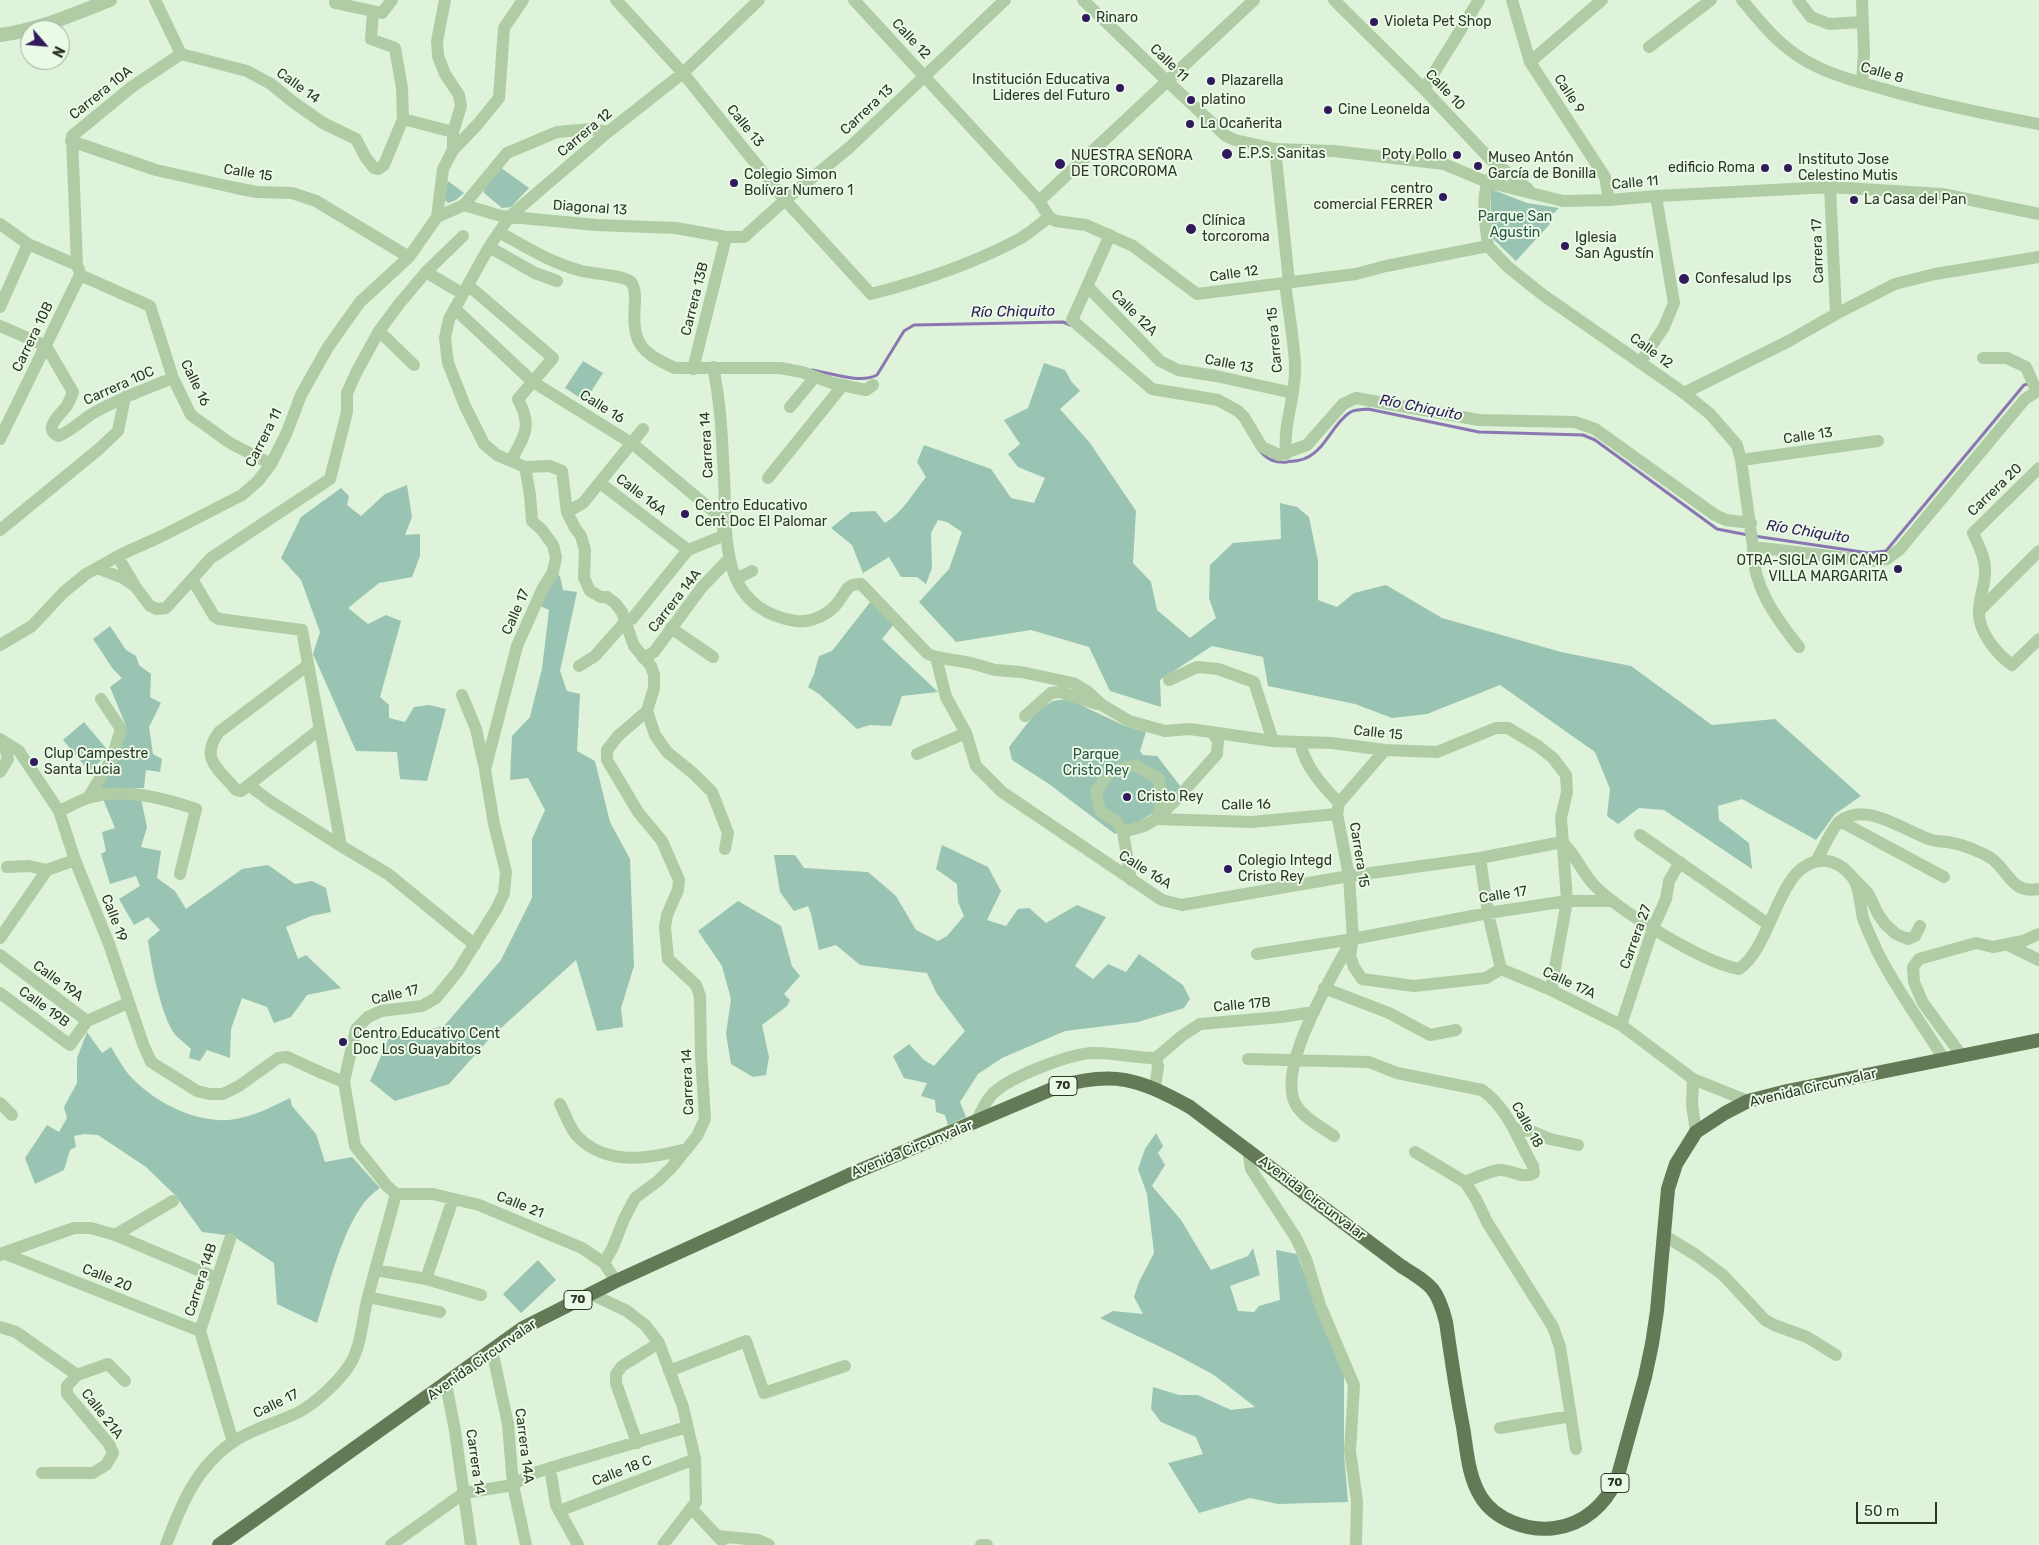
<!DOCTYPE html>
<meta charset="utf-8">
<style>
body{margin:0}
#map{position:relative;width:2039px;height:1545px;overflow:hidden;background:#def3da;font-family:Rubik,sans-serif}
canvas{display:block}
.north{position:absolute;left:20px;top:20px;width:50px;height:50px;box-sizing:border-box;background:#eafae6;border:1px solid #9eac9a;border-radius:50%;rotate:117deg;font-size:14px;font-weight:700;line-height:20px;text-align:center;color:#2d3727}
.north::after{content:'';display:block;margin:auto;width:18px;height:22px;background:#301a5b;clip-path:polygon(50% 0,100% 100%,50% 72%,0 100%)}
.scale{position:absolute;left:1856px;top:1502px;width:81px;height:22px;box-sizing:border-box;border:2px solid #2d3727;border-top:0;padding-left:6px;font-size:15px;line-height:18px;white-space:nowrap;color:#2d3727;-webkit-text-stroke:4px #eafae6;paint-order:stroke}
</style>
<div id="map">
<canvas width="2039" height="1545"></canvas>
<div class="north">N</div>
<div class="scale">50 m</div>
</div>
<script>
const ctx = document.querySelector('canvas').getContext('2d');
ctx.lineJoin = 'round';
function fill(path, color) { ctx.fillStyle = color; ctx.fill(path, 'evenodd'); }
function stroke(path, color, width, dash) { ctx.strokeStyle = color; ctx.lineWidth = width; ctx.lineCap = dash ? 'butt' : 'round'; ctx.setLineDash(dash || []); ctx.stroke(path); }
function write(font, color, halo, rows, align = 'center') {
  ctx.font = font + ' Rubik,sans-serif'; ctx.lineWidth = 4; ctx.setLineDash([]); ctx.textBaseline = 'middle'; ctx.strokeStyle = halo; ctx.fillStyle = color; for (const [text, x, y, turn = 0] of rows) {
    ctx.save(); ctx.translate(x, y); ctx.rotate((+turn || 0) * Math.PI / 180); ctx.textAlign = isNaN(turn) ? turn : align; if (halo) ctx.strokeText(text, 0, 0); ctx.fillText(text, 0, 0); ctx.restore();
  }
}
fill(new Path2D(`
 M500 167 529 188 511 207 502 208 484 193V189Z
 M448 181 464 193 456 200 448 203 443 198Z
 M1491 189 1527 203 1559 208 1552 215 1549 225 1516 261 1491 237Z
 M583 361 603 373 585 401 565 388Z
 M1044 363 1065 370 1071 381 1080 391 1060 409 1090 443 1136 511 1133 563 1151 582 1157 610 1190 638 1216 618 1209 598 1210 565 1233 543 1281 539 1280 503 1297 507 1309 517 1318 561V600L1337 607 1354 593 1386 585 1442 618 1561 652 1631 666 1712 725 1775 719 1861 796 1835 814 1816 840 1742 799 1718 806 1719 820 1749 843 1752 869 1664 810 1639 808 1618 824 1607 816 1610 789 1595 752 1500 685 1427 714 1392 718 1355 704 1268 686 1263 657 1212 646 1160 680 1161 707 1110 691 1089 647 1031 630 956 642 919 602 949 569 962 532 947 522 938 520 931 533 932 568 926 584 917 577H901L889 557 863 573 852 545 831 528 851 512 875 511 885 523C902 513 914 492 926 477L917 462 924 445 991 469 1011 498 1034 503 1045 478 1018 467 1008 454 1020 444 1004 420 1028 408Z
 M407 485 412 517 405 535 420 534V556L412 577 379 583 348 608 368 624 386 615 401 621 380 697 389 705V718L405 722 414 707 429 705 446 709 427 781 400 779 397 752 356 751 313 654 320 632 301 580 281 558 301 517 341 488 349 496 347 505 361 516 385 494Z
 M556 574 560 576 563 590 577 592 560 671 567 691 580 694 577 751 595 761 610 822 630 859 634 966 621 1008 623 1027 597 1031 576 960 491 1037 449 1084 395 1101 370 1081 389 1038 444 1026 501 960 532 898V839L545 810 528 778 510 780 512 736 530 717 542 669 549 610 538 605Z
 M871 601 894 624 882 639 938 692 902 696 891 726 870 725 857 729 819 694 808 687 814 674 819 656 832 651Z
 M110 626 126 650 136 656 139 665 151 674 150 697 161 703 149 727 153 754 162 759 160 772 146 770 144 788 99 789 126 726 110 687 122 678 113 669 93 639Z
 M1068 699 1125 726 1146 732 1140 751 1143 755 1157 756 1181 787C1163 809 1140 822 1115 834L1049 784 1012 760 1009 747 1037 711 1053 701Z
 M84 722 110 753 89 771 63 740Z
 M103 799H141L147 827 141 847 161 851 157 878 175 891 186 909 242 869 268 865 295 884 312 881 326 888 331 912 311 916 286 927 298 959 306 955 341 988 307 995 291 1017 274 1023 267 1007 242 998 231 1029 230 1058 207 1050 200 1061 189 1058 191 1049C186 1044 181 1040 176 1036 161 1017 151 964 148 940L160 930 148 917 134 925 119 899 140 886 136 876 110 884 101 854 106 851 102 832 115 828Z
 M942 845 988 867 1001 891 987 920 1006 926 1018 909 1029 908 1046 923 1077 905 1106 917 1075 966 1093 979 1108 964 1126 972 1139 954 1183 985 1190 999 1184 1008 1138 1022 1065 1031 1002 1058 978 1074 960 1102 966 1117 948 1125 945 1115 936 1112 935 1100 921 1096 927 1083 904 1078 893 1056 909 1044 924 1060 934 1066 965 1031 937 994 927 973 860 965 836 945 819 950 811 914 808 906 794 911 780 892 774 855H795L804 868 868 872 896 896 916 930 938 941 947 936 964 916 958 902 957 884 936 869Z
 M738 901 781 926 792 966 800 976 784 994 790 1000 787 1006 762 1025 769 1057 766 1075 753 1077 731 1064 726 1034 731 999 722 966 698 931Z
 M87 1032 102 1053 111 1047C117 1057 123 1068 130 1076 154 1102 193 1122 229 1120 251 1118 271 1107 290 1098L292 1106 316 1134 325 1162 352 1157 380 1188C345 1210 330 1285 317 1323L277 1304 274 1263 233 1236 202 1232 176 1196 146 1167 98 1135 84 1134 74 1136 76 1147 70 1150 64 1170 35 1184 25 1158 47 1125 59 1132 67 1118 64 1107 77 1083V1058Z
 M1156 1133 1163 1146 1158 1153 1165 1165 1152 1186 1181 1220 1211 1270 1248 1256 1253 1248 1260 1275 1230 1286 1238 1311 1254 1312 1259 1306 1280 1300 1276 1250 1297 1254 1344 1376V1454L1348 1502 1278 1504 1250 1498 1199 1513 1168 1463 1203 1454 1196 1437 1161 1422 1151 1409 1153 1387 1179 1395H1198L1231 1410 1255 1407 1214 1375 1177 1355 1100 1318 1113 1311 1143 1314 1134 1297 1139 1282 1154 1253 1147 1194 1138 1169 1145 1149Z
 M538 1260 556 1280 521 1313 503 1294Z`), '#99c3b3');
stroke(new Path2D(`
 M812 370C831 373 860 384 877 375L904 331 914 325 1063 322 1070 325
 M1260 451C1268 460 1275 463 1287 462 1293 461 1301 461 1306 458 1325 450 1332 425 1349 413 1354 409 1361 410 1368 409L1479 432 1583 435 1595 440 1717 529 1748 535
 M1754 536 1869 553 1886 551 2024 385 2031 383`), '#8a77b2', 3);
stroke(new Path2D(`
 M155 0 181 54
 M336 0 335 3 382 13 392 0
 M616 0 683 73 785 200 871 294C922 281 975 263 1021 238 1031 232 1040 224 1049 217
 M854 0 1039 201 1049 217 1056 221 1086 225 1133 246 1197 294 1356 274 1386 266 1488 246
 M1083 0 1168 82 1226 136 1235 140 1275 149 1334 151 1444 164 1487 182 1563 201 1609 200 1656 196 1830 187 1942 194 2039 214
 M1334 0 1424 89 1490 159 1528 189
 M1512 0 1530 62 1605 177 1609 200
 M1742 0C1756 16 1769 34 1786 47 1816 73 1857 81 1894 92 1942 105 1990 115 2039 124
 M1798 0 1811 17 1829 24 1862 22
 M1649 47 1711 0
 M181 54 247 71 271 84 293 102 323 123 356 139 366 158 374 168 378 169 384 165 403 119 402 88 395 48 371 39 373 12
 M1530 62 1602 0
 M1862 83 1864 52 1862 0
 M1424 89 1479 0
 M403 119 453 132
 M71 141 156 170 236 188 257 192 292 193 316 201 409 257
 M1275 149 1289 281
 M453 150 477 125 499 98 504 28 523 0
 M1830 187 1836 314
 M1039 201 1254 0
 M464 205 507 153 557 132 591 129 608 132
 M437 217 464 205 501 216 596 225 676 228 726 237H744L785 200 850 147 1005 0
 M0 224 28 244 77 265 79 270
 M499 232C526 247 551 263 582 271 594 274 623 275 631 282 635 287 635 294 635 300 632 341 637 351 675 368H780L802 372 832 383 866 390 873 385
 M1110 235 1072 320 1152 389 1218 400 1238 411 1244 417 1262 447 1279 455 1307 445 1343 404 1356 398 1479 420 1575 422 1595 429 1715 515 1726 520 1751 523
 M1488 246 1508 267 1543 295 1684 393 1710 414 1737 445 1741 460 1753 547 1873 561 1887 559 1900 549 2025 399 2039 390
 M1488 246C1486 228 1479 190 1492 176
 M489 247 535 273 557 281
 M77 265 72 136 133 86 181 54
 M426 272 463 294
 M80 275 150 306 173 378 191 415 230 443 271 464
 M1285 282C1288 310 1294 338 1295 366 1296 397 1283 423 1286 454
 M468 285 553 358 518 399C533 428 524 435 511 461
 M1087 286 1160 361 1178 370 1216 376 1293 393
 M0 307 28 244
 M455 309 533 382 633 444 719 516 723 528
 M0 326 46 346 73 392C71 397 69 403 66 407 60 415 43 428 58 436 73 431 83 418 97 411 121 398 147 388 173 378
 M379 331 414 365
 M1983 358H2007L2026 367 2036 390
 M1640 363 1664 327 1674 303 1656 196
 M713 367C721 404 722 440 724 478 727 537 718 609 796 621 812 623 830 614 839 601 846 592 847 583 861 584L928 654 936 657 971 663 995 670 1021 672 1073 683 1088 692 1102 705 1129 721 1165 731 1190 729 1273 741 1332 743 1385 750 1437 752 1496 728H1508L1538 746 1553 758 1566 775 1567 792 1561 818 1567 901 1551 990
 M693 369 726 237
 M1684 393 1787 342 1836 314 1895 284 1935 274 2039 257
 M790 407 815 377
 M0 439 80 275
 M1741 460 1878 441
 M2039 468 1973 533C1978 544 1985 557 1985 569 1986 584 1979 597 1979 611 1978 632 1997 654 2012 665L2039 639
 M768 478 843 385
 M600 483 688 550
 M567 512 583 503 643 429
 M0 530 99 449 118 431 125 397
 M1753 547C1752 586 1776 618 1799 647
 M122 564 134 584
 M97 568 123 578 135 586 150 606 157 609 166 608 211 558 330 479 347 412V393L356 373 379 331 399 304 426 272 463 236
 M192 579 214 616 219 619 302 630 341 846
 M736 579 752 571
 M1979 611 2039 551
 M671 628 713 657
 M0 645 32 626 64 592 86 574 122 554 162 536 242 495 258 481 271 464 287 432 301 395 328 347 360 302 409 257 437 217 443 169 453 150V132L461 106 459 95 445 74 438 56 437 41 445 0
 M936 657 946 697 966 733 976 766 1002 792 1162 900 1182 905 1349 876 1480 858 1562 842
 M643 658 654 652 702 587 728 560
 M308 665 219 732C199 759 219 769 236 790L241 791 320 729
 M579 666 595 656 625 622 632 619 688 550 725 535
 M1169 680 1197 667 1218 669 1254 682 1273 741
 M462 695 476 729 484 765
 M647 711 655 735 667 752 694 774 712 792 728 833 725 849
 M1025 716 1051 693 1060 692 1097 704
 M0 739 19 751 59 811 75 860 109 944 143 1044 151 1062 197 1091 209 1094H223L239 1086 278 1058 287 1057 322 1073 344 1082
 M1300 742C1305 767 1322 785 1339 803
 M1385 750 1339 803 1337 814 1349 876 1353 939 1350 956 1354 967 1362 979 1414 986 1486 978 1501 969 1551 990 1621 1025 1693 1079 1692 1105 1696 1132
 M917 754 966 733
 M0 772 8 759 4 742
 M250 786 270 801 341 846 388 874 475 945
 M88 798 112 758 121 729 101 699
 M59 811C69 807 78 801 88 798 123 787 163 798 196 809L180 874
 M1156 819 1252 822 1337 814
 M1840 821 1944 877
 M1123 832 1144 826 1156 819 1176 800 1217 754 1218 741 1213 733
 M1640 835 1768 924
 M1562 842C1575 854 1582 872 1594 885 1619 911 1704 963 1739 969 1765 951 1774 900 1795 875 1813 855 1836 856 1853 878 1860 887 1860 906 1863 918 1866 928 1872 939 1876 949 1894 986 1922 1024 1944 1059
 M1480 858 1488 913 1501 969
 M1817 860C1821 852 1834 825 1840 821 1867 801 1904 831 1929 839 1936 842 1945 841 1952 843 1964 845 1981 852 1991 858 2009 871 2011 894 2039 889
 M7 867 29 866 47 870
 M1854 879 1868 893 1878 914 1885 924 1896 934 1908 939 1915 936 1920 926
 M1131 880 1123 832 1117 822 1100 811 1096 791 1110 772 1135 765 1159 779 1162 803 1156 819
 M0 938 47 870 75 860
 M2008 945 2039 960
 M1257 954 1353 939 1488 913 1567 901H1613
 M0 955 87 1021
 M1324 988 1389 1013 1430 1035 1456 1030
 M0 993 70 1045 87 1021 128 1003
 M1621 1025 1653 928 1666 899 1669 881 1680 862
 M1962 1056 1923 1003 1914 982 1913 967 1919 959 1976 943 1993 947 2023 941 2039 934
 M1156 1058 1183 1035 1200 1024 1281 1017 1314 1012
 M1248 1059 1369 1062 1397 1073 1482 1090C1508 1108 1518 1140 1533 1166L1534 1173C1523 1180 1511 1169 1499 1170 1487 1172 1477 1177 1465 1182
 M1693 1079 1748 1101
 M1155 1089 1158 1066 1156 1058
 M0 1103 12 1115
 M560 1104C566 1115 570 1130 579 1138 609 1167 651 1158 687 1149
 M975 1123C980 1115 984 1104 990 1097 1004 1078 1068 1055 1091 1053 1113 1052 1134 1058 1156 1058
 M1515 1129 1531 1131 1550 1139 1578 1145
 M1334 1136C1321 1127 1304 1118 1296 1105 1275 1070 1332 976 1350 943
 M1248 1149 1251 1169 1296 1238 1306 1259 1320 1305 1354 1385 1350 1451 1357 1501 1356 1545
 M1415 1152 1465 1182 1476 1199 1487 1222 1553 1327 1560 1347 1576 1449
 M396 1194H433L479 1205 582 1248 604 1263 616 1281
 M115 1235 173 1201
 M1663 1235 1696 1255 1723 1275 1765 1320 1774 1325 1807 1337 1836 1355
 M3 1253 200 1331
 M0 1255 3 1253 74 1228H91L115 1235 217 1278
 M604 1263 613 1247 624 1219 635 1198 658 1181 672 1167 697 1136 705 1119 701 1056 700 996 696 985 668 959 665 927 667 915 678 890 679 880 662 841 638 812 607 760V750L618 736 647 711 654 688V675L651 666 634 646 622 612 615 603 607 597H601L590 591 584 578 585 550 581 536 575 528 567 512 562 471 550 466 525 467 497 455 484 444 465 406 448 363 445 338 449 319 489 247 510 216 608 132 683 73 759 0
 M376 1270 426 1279 481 1295
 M426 1279 453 1199
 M591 1294 627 1311 645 1325 659 1343 683 1407 695 1459 696 1502 663 1545
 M368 1297 440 1312
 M0 1327 16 1332 77 1375
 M200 1331 233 1442
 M200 1331 230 1239
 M492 1350 508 1424 513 1485 526 1545
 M669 1371 746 1341 764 1393 845 1366
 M446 1384 455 1431 471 1545
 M1500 1428 1571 1416
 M637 1443 616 1383V1374L622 1366 659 1343
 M550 1468 556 1505 578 1545
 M42 1473H93L106 1465 113 1453 109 1444 67 1394V1386L77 1375 108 1364 125 1381
 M691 1508 722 1541
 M559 1511 695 1459
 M717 1536 758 1540 769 1545
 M166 1545C181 1505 196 1467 233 1442 253 1428 277 1423 299 1412 316 1403 338 1382 349 1366 362 1346 362 1319 368 1297 377 1262 387 1228 396 1194L387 1186 355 1146 344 1082 356 1029 368 1017 381 1011 422 1006 436 998 458 971 497 908 504 893 506 872 494 824 485 770 517 646 542 590 553 572 556 557 553 545 542 530 532 521 530 495 525 467
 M391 1545 464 1493 513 1485 531 1474 550 1468 687 1427
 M981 1545H987`), '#afcca5', 12);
stroke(new Path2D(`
 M0 35C39 30 73 14 110 0`), '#afcca5', 14);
stroke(new Path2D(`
 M219 1545 523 1328 616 1281 849 1175 1057 1087C1114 1070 1139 1079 1190 1107L1401 1266C1431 1285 1437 1287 1446 1322 1451 1357 1456 1392 1463 1427 1467 1451 1468 1476 1481 1497 1495 1520 1529 1532 1555 1528 1584 1524 1605 1505 1617 1479L1645 1377 1652 1344 1657 1311 1668 1189 1676 1164 1696 1132 1725 1113 1748 1101 1787 1091 2039 1040`), '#647a57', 14);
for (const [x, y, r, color] of [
 [1086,18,5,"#301a5b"],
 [1374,22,5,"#301a5b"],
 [1211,81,5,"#301a5b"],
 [1120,88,5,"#301a5b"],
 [1191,100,5,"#301a5b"],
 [1328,110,5,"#301a5b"],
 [1190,124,5,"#301a5b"],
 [1227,154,6,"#301a5b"],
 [1457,155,5,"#301a5b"],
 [1060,164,6,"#301a5b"],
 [1478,166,5,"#301a5b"],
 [1765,168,5,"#301a5b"],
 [1788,168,5,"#301a5b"],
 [734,183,5,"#301a5b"],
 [1443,197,5,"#301a5b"],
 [1854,200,5,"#301a5b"],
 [1191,229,6,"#301a5b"],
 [1565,246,5,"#301a5b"],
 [1684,279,6,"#301a5b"],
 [685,514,5,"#301a5b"],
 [1898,569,5,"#301a5b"],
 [34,762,5,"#301a5b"],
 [1127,797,5,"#301a5b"],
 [1228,869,5,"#301a5b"],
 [343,1042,5,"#301a5b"]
]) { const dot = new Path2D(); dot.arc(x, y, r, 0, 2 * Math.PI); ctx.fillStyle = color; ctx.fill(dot); stroke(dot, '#eafae6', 2); }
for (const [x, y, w] of [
 [1063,1086,28],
 [578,1300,28],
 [1615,1483,28]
]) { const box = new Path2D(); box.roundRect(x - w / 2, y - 9.5, w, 19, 4); ctx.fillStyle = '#eafae6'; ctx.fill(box); stroke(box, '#2d3727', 1); }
write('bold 12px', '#2d3727', null, [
 ["70",1063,1086],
 ["70",578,1300],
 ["70",1615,1483]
]);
write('14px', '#2d3727', '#eafae6', [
 ["Rinaro",1096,18],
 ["Violeta Pet Shop",1384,22],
 ["Institución Educativa",1110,80,"right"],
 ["Lideres del Futuro",1110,96,"right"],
 ["Plazarella",1221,81],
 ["platino",1201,100],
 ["Cine Leonelda",1338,110],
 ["La Ocañerita",1200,124],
 ["E.P.S. Sanitas",1238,154],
 ["Poty Pollo",1447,155,"right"],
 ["NUESTRA SEÑORA",1071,156],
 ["DE TORCOROMA",1071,172],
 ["Museo Antón",1488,158],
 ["García de Bonilla",1488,174],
 ["Instituto Jose",1798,160],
 ["Celestino Mutis",1798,176],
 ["edificio Roma",1755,168,"right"],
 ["Colegio Simon",744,175],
 ["Bolívar Numero 1",744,191],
 ["centro",1433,189,"right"],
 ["comercial FERRER",1433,205,"right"],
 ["La Casa del Pan",1864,200],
 ["Clínica",1202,221],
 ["torcoroma",1202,237],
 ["Iglesia",1575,238],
 ["San Agustín",1575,254],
 ["Confesalud Ips",1695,279],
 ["Centro Educativo",695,506],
 ["Cent Doc El Palomar",695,522],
 ["OTRA-SIGLA GIM CAMP",1888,561,"right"],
 ["VILLA MARGARITA",1888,577,"right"],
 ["Clup Campestre",44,754],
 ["Santa Lucia",44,770],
 ["Cristo Rey",1137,797],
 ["Colegio Integd",1238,861],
 ["Cristo Rey",1238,877],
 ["Centro Educativo Cent",353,1034],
 ["Doc Los Guayabitos",353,1050]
], 'left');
write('14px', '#2d3727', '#eafae6', [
 ["Calle 12",911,39,47],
 ["Calle 11",1169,63,44],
 ["Calle 8",1882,73,16],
 ["Calle 14",298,86,36],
 ["Calle 10",1445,90,46],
 ["Carrera 10A",101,93,-39],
 ["Calle 9",1569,94,57],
 ["Carrera 13",867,110,-43],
 ["Calle 13",745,126,51],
 ["Carrera 12",585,133,-40],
 ["Calle 15",248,173,9],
 ["Calle 11",1635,183,-5],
 ["Diagonal 13",590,208,4],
 ["Carrera 17",1818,251,-92],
 ["Calle 12",1234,274,-8],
 ["Carrera 13B",695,299,-76],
 ["Calle 12A",1134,313,45],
 ["Carrera 10B",33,337,-64],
 ["Carrera 15",1275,340,-95],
 ["Calle 12",1651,351,36],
 ["Calle 13",1229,364,11],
 ["Calle 16",195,383,64],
 ["Carrera 10C",119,386,-24],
 ["Calle 16",602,407,32],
 ["Calle 13",1808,436,-8],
 ["Carrera 11",264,438,-63],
 ["Carrera 14",707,445,-93],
 ["Carrera 20",1995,490,-44],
 ["Calle 16A",641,495,37],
 ["Carrera 14A",675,601,-52],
 ["Calle 17",516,612,-66],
 ["Calle 15",1378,733,6],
 ["Calle 16",1246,805,-1],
 ["Carrera 15",1359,855,81],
 ["Calle 16A",1145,870,32],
 ["Calle 17",1503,895,-9],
 ["Calle 19",114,918,69],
 ["Carrera 27",1636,937,-70],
 ["Calle 19A",58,981,36],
 ["Calle 17A",1569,983,25],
 ["Calle 17",395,995,-13],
 ["Calle 17B",1242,1005,-5],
 ["Calle 19B",44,1007,36],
 ["Carrera 14",688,1082,-92],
 ["Avenida Circunvalar",1813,1088,-13],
 ["Calle 18",1527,1125,61],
 ["Avenida Circunvalar",912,1149,-22],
 ["Avenida Circunvalar",1312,1198,37],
 ["Calle 21",520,1205,22],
 ["Calle 20",107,1278,22],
 ["Carrera 14B",201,1280,-72],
 ["Avenida Circunvalar",482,1360,-35],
 ["Calle 17",276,1404,-26],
 ["Calle 21A",102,1414,52],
 ["Carrera 14A",524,1446,83],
 ["Carrera 14",475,1462,82],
 ["Calle 18 C",622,1471,-21]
]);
write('14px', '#295746', '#eafae6', [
 ["Parque San",1515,217],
 ["Agustin",1515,233],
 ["Parque",1096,755],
 ["Cristo Rey",1096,771]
]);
write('italic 15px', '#301a5b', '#eafae6', [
 ["Río Chiquito",1013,312,-1],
 ["Río Chiquito",1421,408,11],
 ["Río Chiquito",1808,532,9]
]);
</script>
